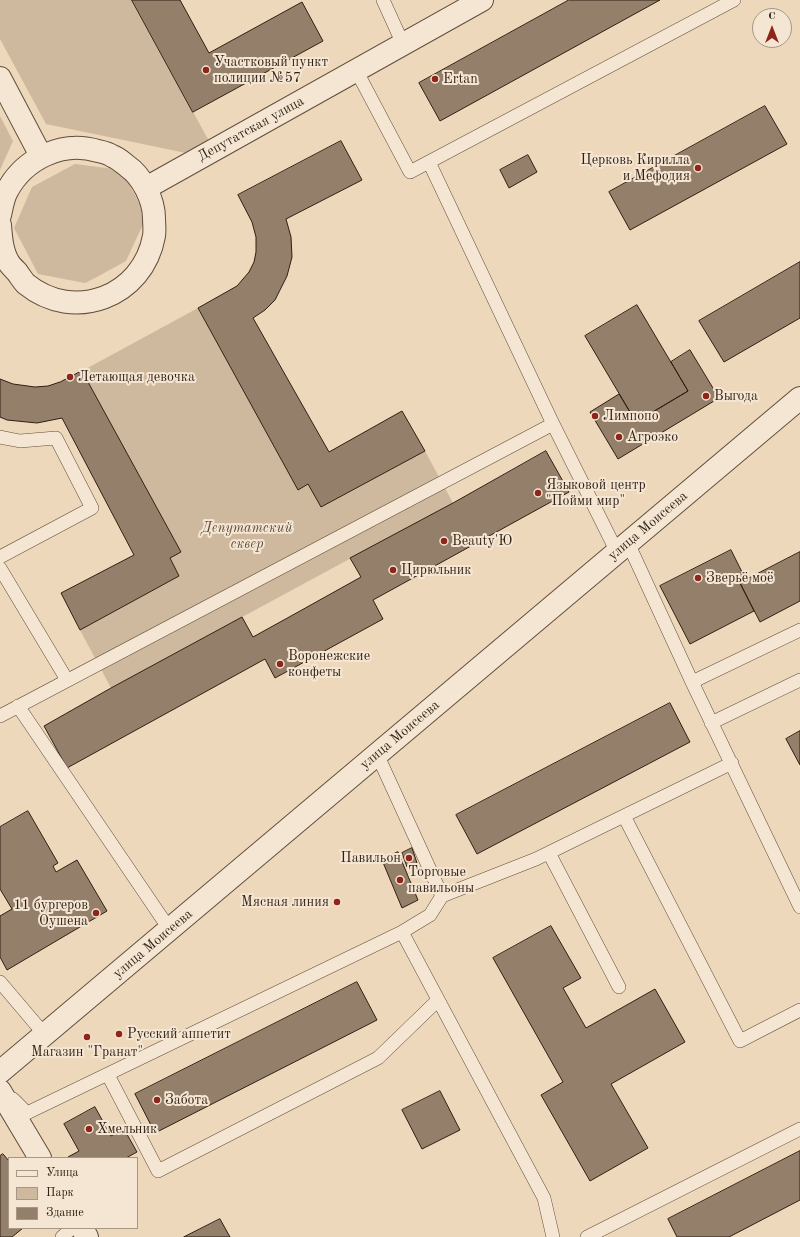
<!DOCTYPE html>
<meta charset="utf-8">
<style>
body{margin:0}
#map{position:relative;width:800px;height:1237px;overflow:hidden;background:#eed8bb;font-family:"Old Standard TT",serif}
canvas{display:block}
.legend{position:absolute;left:8px;top:1157px;width:130px;height:72px;box-sizing:border-box;background:#f4e6d3;border:1px solid #a69686;margin:0;padding:5px 7px;list-style:none;font-size:12px;color:#301f13}
.legend li{display:flex;align-items:center;gap:8px;height:20px}
.legend b{width:20px;border:1px solid #a69686}
.north{position:absolute;left:752px;top:8px;width:40px;height:40px;box-sizing:border-box;background:#f4e6d3;border:1px solid #a69686;border-radius:50%;rotate:0deg;font-size:11px;font-weight:700;line-height:16px;text-align:center;color:#301f13}
.north::after{content:'';display:block;margin:auto;width:14px;height:18px;background:#8f2418;clip-path:polygon(50% 0,100% 100%,50% 72%,0 100%)}
</style>
<div id="map">
<canvas width="800" height="1237"></canvas>
<ul class="legend">
<li><b style="height:5px;background:#f4e6d3"></b>Улица</li>
<li><b style="height:11px;background:#ceb99e"></b>Парк</li>
<li><b style="height:11px;background:#937f6a"></b>Здание</li>
</ul>
<div class="north">С</div>
</div>
<script>
const ctx = document.querySelector('canvas').getContext('2d');
ctx.lineJoin = 'round';
function fill(path, color) { ctx.fillStyle = color; ctx.fill(path, 'evenodd'); }
function stroke(path, color, width, dash) { ctx.strokeStyle = color; ctx.lineWidth = width; ctx.lineCap = dash ? 'butt' : 'round'; ctx.setLineDash(dash || []); ctx.stroke(path); }
function write(font, color, halo, rows, align = 'center') {
  ctx.font = font + ' "Old Standard TT",serif'; ctx.lineWidth = 4; ctx.setLineDash([]); ctx.textBaseline = 'middle'; ctx.strokeStyle = halo; ctx.fillStyle = color; for (const [text, x, y, turn = 0] of rows) {
    ctx.save(); ctx.translate(x, y); ctx.rotate((+turn || 0) * Math.PI / 180); ctx.textAlign = isNaN(turn) ? turn : align; if (halo) ctx.strokeText(text, 0, 0); ctx.fillText(text, 0, 0); ctx.restore();
  }
}
fill(new Path2D(`
 M0 0H132L209 141 186 153 46 124 0 39Z
 M0 116 13 141 0 170Z
 M75 164 122 170 139 203 146 218 126 261 97 277 85 283 38 274 14 228 32 187Z
 M198 308 298 490 308 484 321 507 425 451 453 503 111 688 80 630 179 576 170 558 181 552 82 371Z`), '#ceb99e');
const building = new Path2D(`
 M132 0H180L209 53 302 2 323 41 193 112Z
 M569 0H660L440 121 419 83Z
 M765 106 787 144 630 230 609 192Z
 M341 141 362 180 286 219 291 237 292 257 287 276 275 300 265 310 253 318 329 452 402 411 425 451 321 507 308 484 298 490 198 308 237 286 249 272 254 262 256 252V237L252 222 238 195Z
 M528 155 537 172 509 188 500 170Z
 M800 262V318L724 362 699 321Z
 M637 305 688 391 636 422 585 336Z
 M690 350 719 398 618 459 590 412 619 394 636 422 688 391 671 362Z
 M82 371 181 552 170 558 179 576 80 630 61 593 134 555 62 418 37 423 7 420 0 417V379L13 384 35 387 48 386 60 382Z
 M546 451 569 492 373 600 383 619 275 678 265 659 67 768 44 726 111 688 242 617 253 637 300 611 361 577 350 558 453 503Z
 M731 550 746 580 740 583 754 611 690 644 660 586Z
 M800 552V601L760 622 740 583Z
 M670 703 690 742 477 854 456 815Z
 M800 731V765L786 739Z
 M28 811 58 863 53 866 56 872 77 860 107 911 7 970 0 957V916L12 909 0 889V827Z
 M412 848 417 863 407 867 402 853Z
 M398 852 418 900 402 908 382 860Z
 M551 926 581 978 563 988 586 1028 655 989 685 1042 611 1084 648 1148 590 1181 541 1095 563 1082 493 958Z
 M357 982 377 1020 155 1133 135 1094Z
 M440 1091 460 1130 422 1149 402 1110Z
 M95 1107 111 1136 124 1129 137 1152 126 1158H69L68 1157 79 1151 64 1124Z
 M800 1151V1200L729 1237H677L668 1219Z
 M3 1154 9 1161V1228H23L12 1237H0V1156Z
 M220 1219 230 1237H184Z`);
fill(building, '#937f6a');
stroke(building, '#301f13', 1);
const service = new Path2D(`
 M383 0 403 44
 M356 70 410 172 734 0
 M429 162 553 424
 M0 437 20 441 56 438 92 508 0 557
 M628 543 692 682 800 907
 M0 568 67 680
 M692 682 800 630
 M18 706 170 930
 M0 716 553 424 617 552
 M711 723 800 680
 M624 816 740 1041 800 1010
 M549 853 619 987
 M442 896 536 859 732 763
 M402 932 544 1198 553 1237
 M0 982 45 1035
 M108 1075 158 1171 378 1058 438 1000
 M13 1099 27 1113 402 932 430 915 442 896 377 754
 M62 1237 72 1228
 M587 1237 800 1129`);
const minor = new Path2D(`
 M0 78 41 156
 M146 188 482 0
 M0 215C2 207 3 198 7 191 24 159 62 140 98 151 103 152 108 153 112 156 118 158 122 162 127 166 142 176 154 200 154 218 154 224 155 230 154 236 143 297 74 323 26 284 23 281 20 276 17 272 14 269 11 266 9 263 2 252 1 238 0 225
 M0 1091 40 1158
 M82 1228 87 1237`);
const tertiary = new Path2D(`
 M0 1072 800 398`);
stroke(service, '#604d3d', 14);
stroke(minor, '#604d3d', 24);
stroke(tertiary, '#604d3d', 24);
stroke(service, '#f4e6d3', 13);
stroke(minor, '#f4e6d3', 22);
stroke(tertiary, '#f4e6d3', 22);
for (const [x, y, r, color] of [
 [206,70,4,"#8f2418"],
 [435,79,4,"#8f2418"],
 [698,168,4,"#8f2418"],
 [70,377,4,"#8f2418"],
 [706,396,4,"#8f2418"],
 [595,416,4,"#8f2418"],
 [619,437,4,"#8f2418"],
 [538,493,4,"#8f2418"],
 [444,541,4,"#8f2418"],
 [393,570,4,"#8f2418"],
 [698,578,4,"#8f2418"],
 [280,664,4,"#8f2418"],
 [409,858,4,"#8f2418"],
 [400,880,4,"#8f2418"],
 [337,902,4,"#8f2418"],
 [96,913,4,"#8f2418"],
 [119,1034,4,"#8f2418"],
 [87,1037,4,"#8f2418"],
 [157,1100,4,"#8f2418"],
 [89,1129,4,"#8f2418"]
]) { const dot = new Path2D(); dot.arc(x, y, r, 0, 2 * Math.PI); ctx.fillStyle = color; ctx.fill(dot); stroke(dot, '#f4e6d3', 1.5); }
write('14px', '#301f13', '#f4e6d3', [
 ["Участковый пункт",214,62],
 ["полиции №57",214,78],
 ["Ertan",443,79],
 ["Церковь Кирилла",690,160,"right"],
 ["и Мефодия",690,176,"right"],
 ["Летающая девочка",78,377],
 ["Выгода",714,396],
 ["Лимпопо",603,416],
 ["Агроэко",627,437],
 ["Языковой центр",546,485],
 ["\"Пойми мир\"",546,501],
 ["Beauty'Ю",452,541],
 ["Цирюльник",401,570],
 ["Зверьё моё",706,578],
 ["Воронежские",288,656],
 ["конфеты",288,672],
 ["Павильон",401,858,"right"],
 ["Торговые",408,872],
 ["павильоны",408,888],
 ["Мясная линия",329,902,"right"],
 ["11 бургеров",88,905,"right"],
 ["Оушена",88,921,"right"],
 ["Русский аппетит",127,1034],
 ["Магазин \"Гранат\"",87,1052,"center"],
 ["Забота",165,1100],
 ["Хмельник",97,1129]
], 'left');
write('14px', '#301f13', '#f4e6d3', [
 ["Депутатская улица",251,129,-29],
 ["улица Моисеева",648,526,-40],
 ["улица Моисеева",400,735,-40],
 ["улица Моисеева",153,944,-40]
]);
write('italic 14px', '#5f4d3d', '#f4e6d3', [
 ["Депутатский",247,528],
 ["сквер",247,544]
]);
</script>
